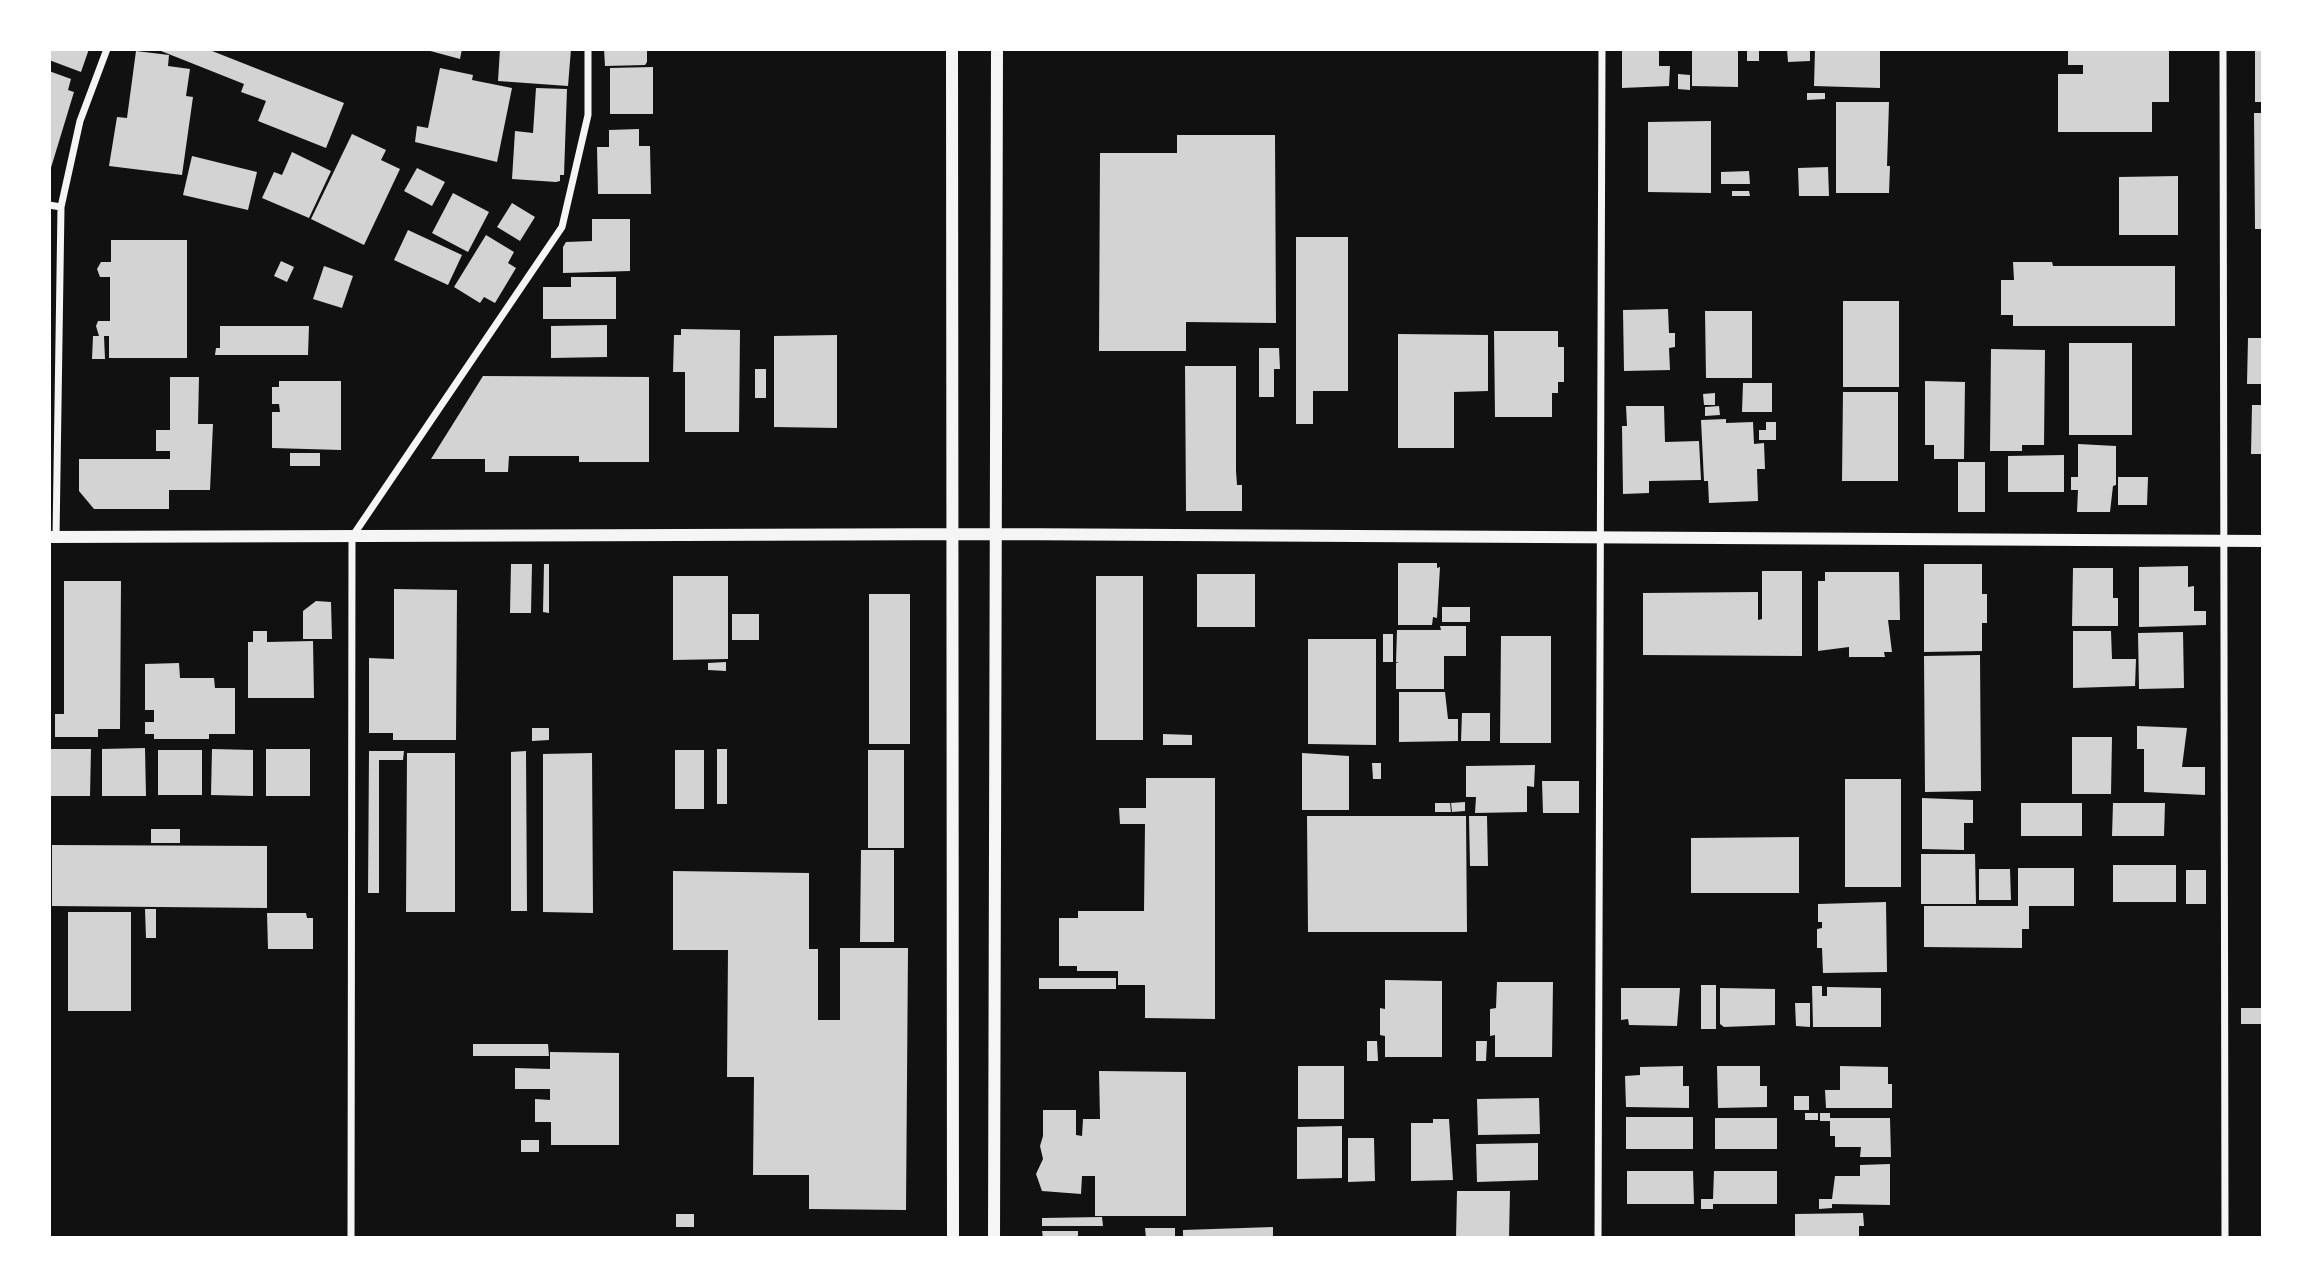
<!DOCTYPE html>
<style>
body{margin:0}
#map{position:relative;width:2312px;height:1287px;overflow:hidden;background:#111;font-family:"PT Sans Narrow",sans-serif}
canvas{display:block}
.frame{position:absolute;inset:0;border:51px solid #fff;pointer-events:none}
</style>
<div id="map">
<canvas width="2312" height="1287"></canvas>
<div class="frame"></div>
</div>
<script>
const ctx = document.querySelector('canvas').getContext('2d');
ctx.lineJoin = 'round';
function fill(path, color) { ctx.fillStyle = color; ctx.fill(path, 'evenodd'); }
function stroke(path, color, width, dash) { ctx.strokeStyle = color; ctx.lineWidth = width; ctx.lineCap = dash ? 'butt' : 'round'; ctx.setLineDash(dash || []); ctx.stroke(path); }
fill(new Path2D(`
 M49 49H89L81 72 49 60Z
 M156 49H207L344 103 326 148 258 121 266 101 241 92 244 84Z
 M423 49H462L460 59Z
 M500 49H571L568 86 498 81Z
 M604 49H647V62L645 65 605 66Z
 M1622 49H1659V66H1670L1669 86 1622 88Z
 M1692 49H1738V87L1692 86Z
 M1747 49H1759V61H1747Z
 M1787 49H1810V61L1788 62Z
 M1815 49 1880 50V88L1814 86Z
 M2068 49H2169V102H2152V132H2058V74H2083V65H2068Z
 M2255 50H2263V102H2255Z
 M136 51 169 55 168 66 190 69 186 96 193 97 182 175 109 166 117 117 127 118Z
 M653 67V114H610V68Z
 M440 68 473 75 472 80 512 88 497 162 415 142 417 126 428 128Z
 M49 71 71 79 68 90 74 92 50 171Z
 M1678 74 1690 75V90L1678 89Z
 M536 88 567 89 564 175H560V181L556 182 512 179 515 131 533 133Z
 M1807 93H1825V99L1807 100Z
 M1836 102H1889L1887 166H1890L1889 193H1836Z
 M2254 113H2263V229H2255Z
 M1711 121V193L1648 192V122Z
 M639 129V146H650L651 194H598L597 147H609V130Z
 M352 134 386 150 381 160 400 169 364 245 311 219Z
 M1177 135H1275L1276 323 1186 322V351H1099L1100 153H1177Z
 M292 152 331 171 309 218 262 198 274 172 282 175Z
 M192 156 257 172 248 210 183 195Z
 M1828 167 1829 196H1799L1798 168Z
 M417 168 445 182 432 206 404 191Z
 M1749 171 1750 184H1721V172Z
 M2178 176V235H2119V177Z
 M1732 191H1749L1750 196H1732Z
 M453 193 489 212 468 252 432 233Z
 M512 203 535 217 520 241 497 227Z
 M592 219H630V271L563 273V247L566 242 592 241Z
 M408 230 462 255 448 285 394 260Z
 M486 235 514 252 508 263 516 268 495 303 484 297 480 303 454 287Z
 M1296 237H1348V391H1313V424H1296Z
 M111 240H187V358H109V336H104L105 359H92L93 336H99L96 326 98 321H110V277H100L97 269 101 262H111Z
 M281 261 294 267 287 282 274 276Z
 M2013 262H2052L2053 266H2175V326H2013V315H2001V280H2014Z
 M324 266 353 276 342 308 313 299Z
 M571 277H616V319H543V287H571Z
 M1843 301H1899V387H1843Z
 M1668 309 1669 333H1675V347L1669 348 1670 370 1624 371 1623 310Z
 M1705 311H1752V378H1706Z
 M607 325V357L551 358V326Z
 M220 326H309L308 355H215L216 348H220Z
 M681 329 740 330 739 432H685V372H673L674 335H681Z
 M1494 331H1558V347H1564V382H1558V393H1552V417H1495Z
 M1398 334 1488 335V391L1454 392V448H1398Z
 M837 335V428L774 427V336Z
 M2248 338H2263V384H2247Z
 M2069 343H2132V435H2069Z
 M1259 348H1279L1280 369H1274V397H1259Z
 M1991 349 2045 350 2044 445H2022V451H1990Z
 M1185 366H1236V471L1237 485H1242V511H1186Z
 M755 369H766V398H755Z
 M483 376 649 377V462H579V456H509L508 472H485V459H431Z
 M170 377H199L198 424H213L210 490H169V509H94L79 491V459H170V451H156V430H170Z
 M279 381H341V450L272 448V412H280L279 404H272V387H279Z
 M1925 381 1965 382 1964 459H1934V445H1925Z
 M1743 383H1772V412H1742Z
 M1843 392H1898V481H1842Z
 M1715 393V405H1704L1703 394Z
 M2252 405H2263V454H2251Z
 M1626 406H1664L1665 442 1699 441 1701 480 1649 481V493L1623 494 1622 426H1627Z
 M1719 406 1720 415 1705 416V407Z
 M1726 419V423L1753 422 1754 444 1764 443 1765 469H1757L1758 501 1709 503 1708 481H1704L1701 420Z
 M1766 422H1776V440H1759V430H1766Z
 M2078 444 2116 446V485L2113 486 2110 512H2077L2078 490H2071V477H2078Z
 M290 453H320V466H290Z
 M2064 455V492H2008V456Z
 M1958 462H1985V512H1958Z
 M2118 477H2148L2147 505H2118Z
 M1398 563H1437V568L1440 567 1437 618 1433 617 1432 625H1398Z
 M511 564H532L531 613H510Z
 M544 564H549V613L543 612Z
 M1924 564H1982V594H1987V623H1982V651L1924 652Z
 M2188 566V587L2194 586V611H2206V625L2139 627V567Z
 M2073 568H2113V598H2118V626H2072Z
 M1762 571H1802V656L1643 655V593L1758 592V620L1762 619Z
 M1825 572H1899L1900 620H1888L1892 652H1884L1885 657H1849V647L1818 651V581H1825Z
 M1197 574H1255V627H1197Z
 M673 576H728V659L673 660Z
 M1096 576H1143V740H1096Z
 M64 581H121L120 729H98V737H55V714H64Z
 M394 589 457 590 456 740H393V733H369V658L394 659Z
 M869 594H910V744H869Z
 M316 601 331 602 332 639H303V611Z
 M1442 607H1470V622H1442Z
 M732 614H759V640H732Z
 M1440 626H1466V656H1444V689H1396V663H1399L1396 662 1397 630H1441Z
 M253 631H267V642L313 641 314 698H248V642H253Z
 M2073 631H2111L2112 659H2136L2135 686 2073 688Z
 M2183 632 2184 688 2139 689 2138 633Z
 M1383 634H1393V662H1383Z
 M1501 636H1551V743H1500Z
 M1308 639H1376V745L1308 744Z
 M1980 655 1981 791 1925 792 1924 656Z
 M726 662V671L708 670V663Z
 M179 663 180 678H214L215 688H235V734H209V739H154V734H145V722H154V710H145V664Z
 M1399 692H1445L1448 719H1458V741L1399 742Z
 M1462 713H1490V741H1461Z
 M2137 726 2187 728 2182 767H2205V795L2144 792V749H2137Z
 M532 728H549V740L532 741Z
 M1163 734 1192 735V745H1163Z
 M2072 737H2112L2111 794H2072Z
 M145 748 146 796H102V749Z
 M51 749H91L90 796H51Z
 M212 749 253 750V796L211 795Z
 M266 749H310V796H266Z
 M717 749H727V804H717Z
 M158 750H202V795H158Z
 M675 750H704V809H675Z
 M868 750H904V848H868Z
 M369 751H404L403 760H379V893H368Z
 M526 751 527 911H511V752Z
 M407 753H455V912H406Z
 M592 753 593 913 543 912V754Z
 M1302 753 1349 756V810H1302Z
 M1372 763H1381V779H1373Z
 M1535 765 1534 787 1527 786V812L1475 813 1476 797H1466V766Z
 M1146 778H1215V1019L1145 1018V985H1118V971H1077V966H1059V918H1078V911H1144L1145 824H1120L1119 808H1146Z
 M1845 779H1901V887H1845Z
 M1542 781H1579V813H1543Z
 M1922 798 1973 800V823H1964V850L1922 849Z
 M1465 802V811L1452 812 1451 803Z
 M1435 803H1450L1451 812H1435Z
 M2021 803H2082V836H2021Z
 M2113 803H2165L2164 836H2112Z
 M1307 816H1466L1467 932H1308Z
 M1469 816H1487L1488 866H1470Z
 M151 829H180V843H151Z
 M1799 837V893H1691V838Z
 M52 845 267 846V908L52 906Z
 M861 850H894V942H860Z
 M1921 854H1975L1976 904H1921Z
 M2113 865H2176V902H2113Z
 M2018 868H2074V906H2029V929H2022V948L1924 947V906H2018Z
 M1979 869H2010L2011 900H1979Z
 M2186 870H2206V904H2186Z
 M673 871 809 873V949H818V1020H840V948H908L906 1210 809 1209V1175H753L754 1077H727L728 950H673Z
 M1886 902 1887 972 1823 973 1822 948H1817V929L1822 928V922H1818V904Z
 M145 909H156V938H146Z
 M68 912H131V1011H68Z
 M267 913H306L307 918H313V949H268Z
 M1039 978H1116V989H1039Z
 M1385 980 1442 981V1057H1385V1036L1380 1035V1008L1385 1009Z
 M1497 982H1553L1552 1057H1495V1035L1490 1036V1009L1496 1008Z
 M1701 985H1716V1029H1701Z
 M1812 986H1822V996H1827V987L1881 988V1027H1813Z
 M1621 988H1680L1677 1026 1629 1025 1628 1019 1621 1020Z
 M1720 988 1775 989V1025L1724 1027 1720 1024Z
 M1795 1003H1810V1027L1796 1026Z
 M2241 1008H2263V1024H2241Z
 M1367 1041H1377L1378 1061H1367Z
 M1476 1041H1487L1486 1061H1476Z
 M473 1044H548L549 1056H473Z
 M550 1052 619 1053V1145H551V1122H535V1099L550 1100V1089H515V1068L550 1069Z
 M1298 1066H1344V1119H1298Z
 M1683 1066V1086H1689V1108L1626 1107 1625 1076 1640 1075V1067Z
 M1717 1066H1760V1086H1767V1107L1718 1108Z
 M1840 1066 1888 1067V1084H1892V1108H1826L1825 1090H1840Z
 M1099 1071 1186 1072V1216H1095V1176H1082L1081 1194 1042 1191 1036 1174 1043 1159 1040 1146 1043 1136V1110H1076V1135L1082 1136 1083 1119H1100Z
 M1794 1096H1809V1110H1794Z
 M1539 1098 1540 1134 1478 1135 1477 1099Z
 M1805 1113H1818V1120H1805Z
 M1820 1113H1830V1118H1890L1891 1157H1860L1861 1147H1835V1136H1830V1121H1820Z
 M1626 1117H1693V1149H1626Z
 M1715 1118H1777V1149H1715Z
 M1433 1119H1449L1453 1180 1411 1181V1123H1433Z
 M1342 1126V1178L1297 1179V1127Z
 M1348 1138H1374L1375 1181 1348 1182Z
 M521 1140H539V1152H521Z
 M1538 1143V1180L1477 1182 1476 1144Z
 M1890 1164V1205L1832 1204V1208L1819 1209V1199H1832L1835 1176H1860V1165Z
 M1627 1171H1693L1694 1204H1627Z
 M1714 1171H1777V1204H1713V1209H1701V1199H1713Z
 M1457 1191H1510L1509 1238H1456Z
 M1863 1213 1864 1226H1859V1238H1795V1214Z
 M676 1214H694V1227H676Z
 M1102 1217 1103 1226H1042V1218Z
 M1273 1227V1238H1183V1230Z
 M1145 1228H1175V1238H1146Z
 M1042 1231H1078V1238H1043Z`), '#d3d3d3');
stroke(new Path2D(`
 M2223 49 2225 1238
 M49 205 61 207
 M56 537 61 207 80 121 107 49
 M351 1238 352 537 562 227 588 115V49
 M1598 1238 1602 49`), '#f5f5f5', 7);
stroke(new Path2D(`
 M952 49 953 1238
 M49 537 995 534 2263 541
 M994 1238 997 49`), '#f5f5f5', 12);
</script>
